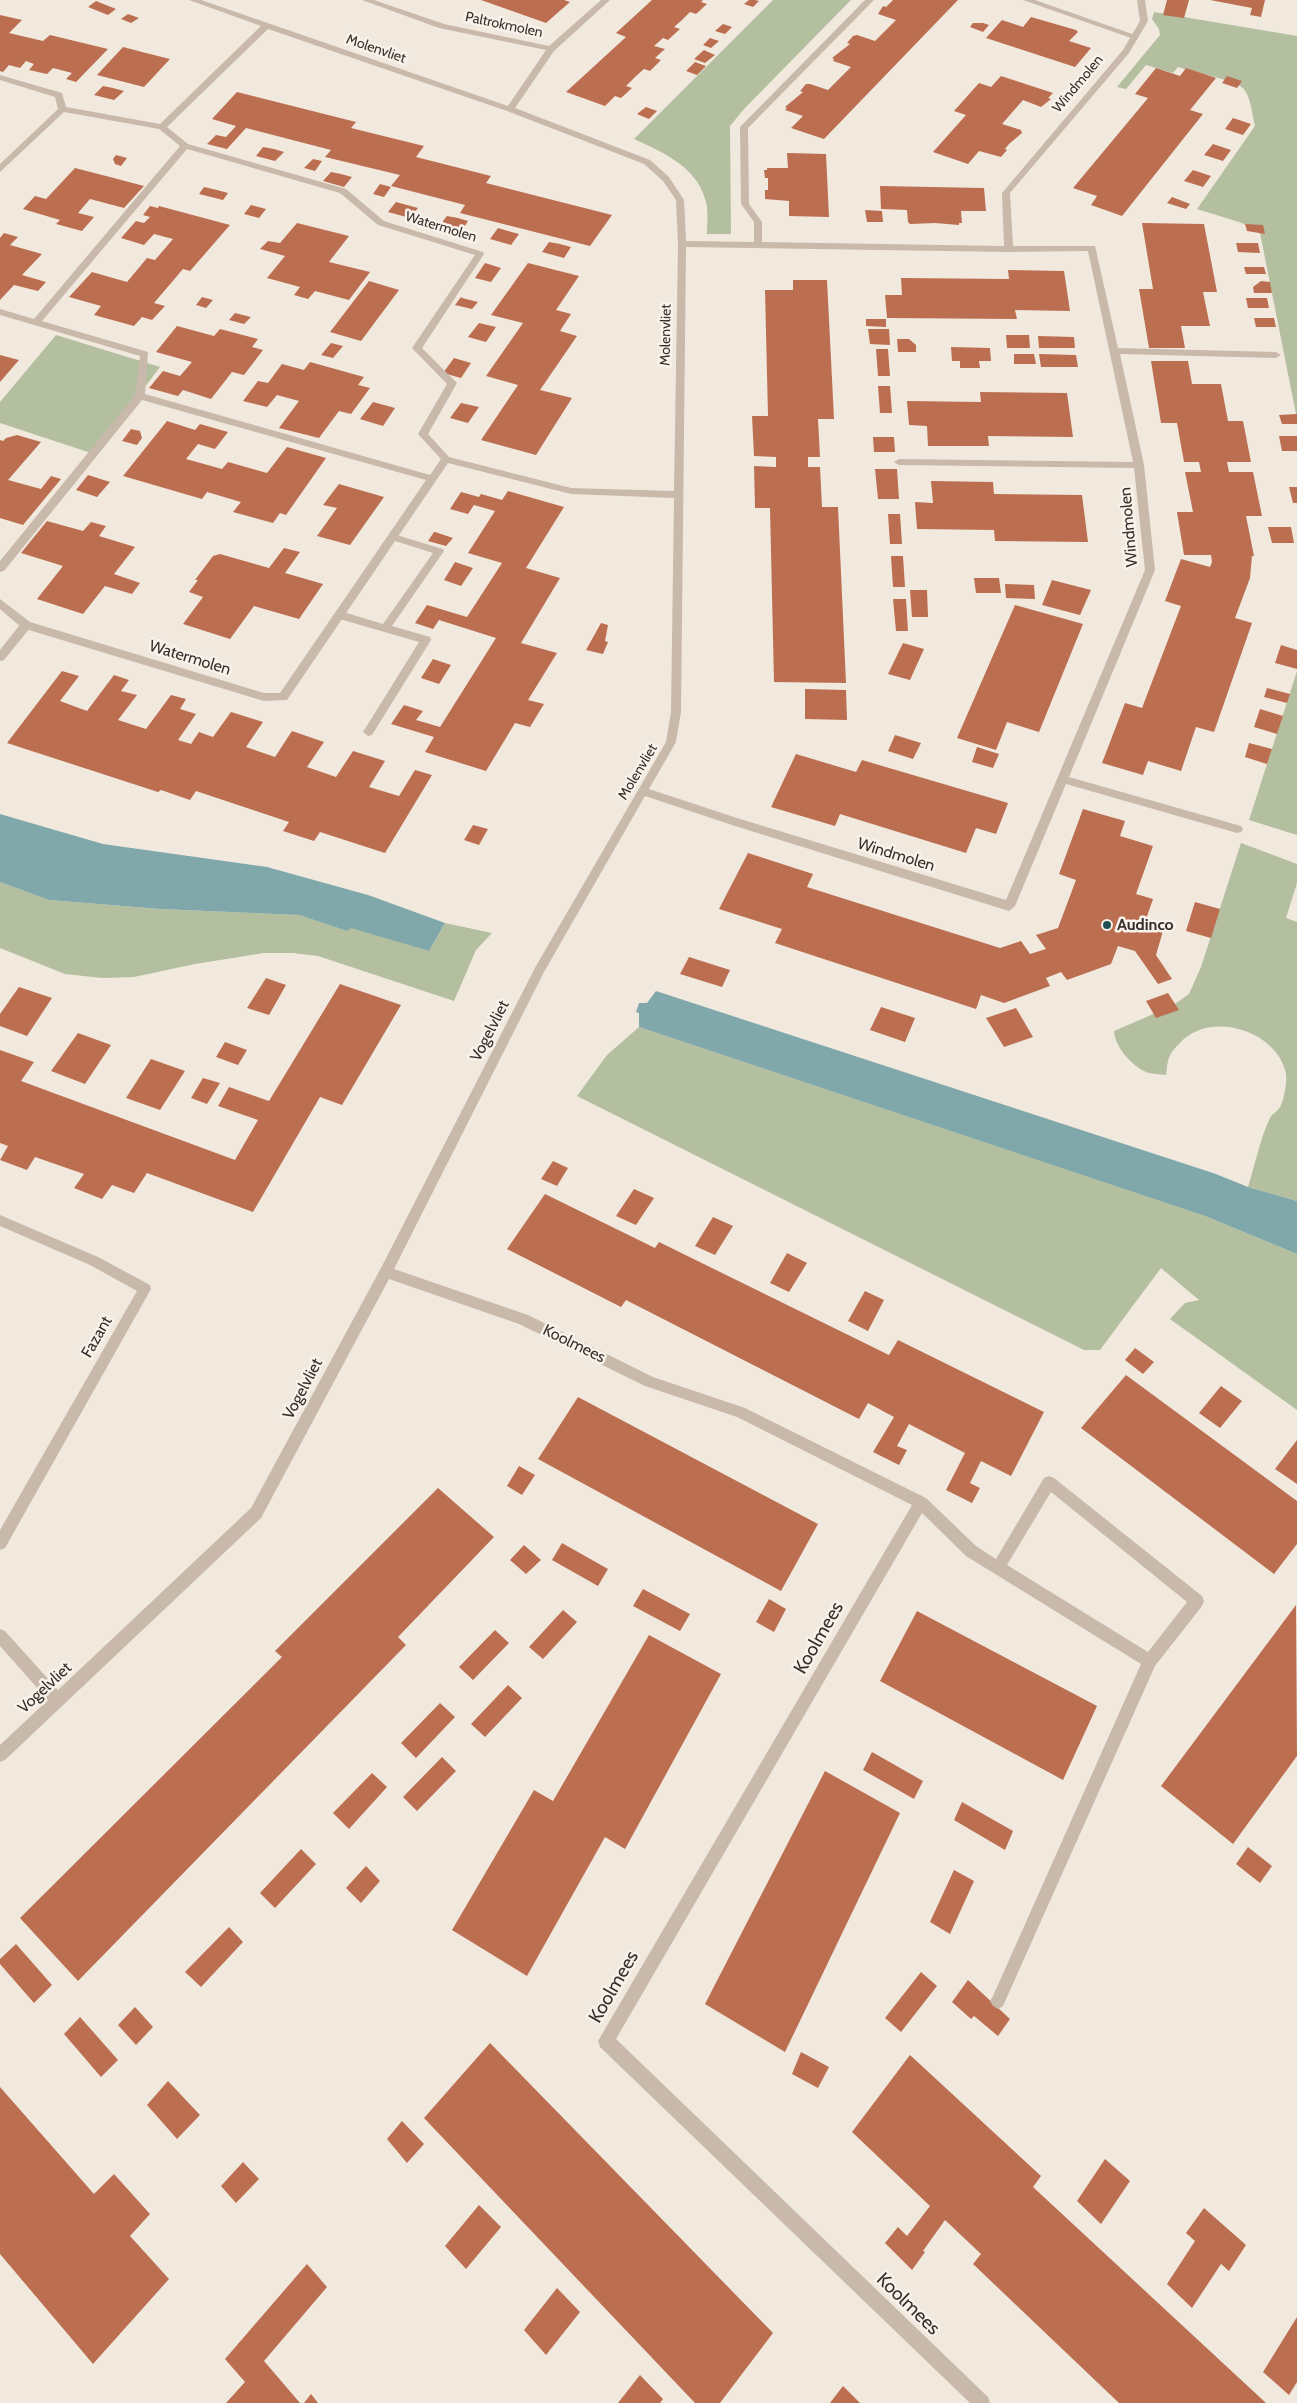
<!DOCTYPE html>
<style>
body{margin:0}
canvas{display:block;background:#f1e9de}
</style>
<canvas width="1297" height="2403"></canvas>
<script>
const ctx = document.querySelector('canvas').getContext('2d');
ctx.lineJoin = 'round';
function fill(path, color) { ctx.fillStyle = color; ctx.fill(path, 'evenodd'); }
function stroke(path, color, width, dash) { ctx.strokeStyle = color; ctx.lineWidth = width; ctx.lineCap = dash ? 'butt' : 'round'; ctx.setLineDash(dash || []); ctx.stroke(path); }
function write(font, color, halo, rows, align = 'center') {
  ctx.font = font + ' Cabin,sans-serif'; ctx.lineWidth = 5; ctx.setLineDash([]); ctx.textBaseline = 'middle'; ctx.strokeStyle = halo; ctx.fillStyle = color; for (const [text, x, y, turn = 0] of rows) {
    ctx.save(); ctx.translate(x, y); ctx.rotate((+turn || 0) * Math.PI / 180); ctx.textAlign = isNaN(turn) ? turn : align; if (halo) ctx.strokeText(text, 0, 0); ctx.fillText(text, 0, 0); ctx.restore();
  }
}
fill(new Path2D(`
 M773 0H851L744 109 730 126 731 234H707C707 226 708 216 707 207 701 169 665 153 634 139Z
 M1154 12 1297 36V419L1260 233 1242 223 1197 209 1255 126C1252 114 1251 97 1243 88 1236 81 1190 71 1178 67L1173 73 1146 65 1126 89 1117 87 1160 35 1159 29 1152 19Z
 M56 335 160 367 94 454 0 423V402Z
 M1297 671V835L1249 820Z
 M1241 843 1297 864V883L1286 918 1297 922V1201L1248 1187C1255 1165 1260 1139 1270 1118 1272 1114 1277 1112 1280 1107 1284 1101 1287 1082 1286 1074 1278 1030 1208 1009 1179 1044 1176 1047 1171 1052 1170 1056 1167 1061 1167 1069 1166 1075 1160 1074 1151 1074 1146 1072 1131 1065 1115 1047 1114 1031L1172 1006 1189 994 1201 967Z
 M0 882 49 900 160 909 299 915 347 931 351 927 429 951 445 923 492 933 476 950 454 1001 318 956 293 953H264L195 964 134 977 102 978 65 974 0 948Z
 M639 1027 1205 1216 1297 1254V1410L1170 1319 1185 1303 1199 1300 1161 1268 1100 1350H1084L577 1096 607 1055Z`), '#b3bf9f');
fill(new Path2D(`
 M0 814 103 844 267 867 368 895 445 923 429 951 351 928 347 931 299 915 160 909 49 900 0 882Z
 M656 991 1216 1174 1248 1187 1297 1201V1254L1205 1216 639 1027V1013L636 1012 639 1003H647Z`), '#80a8ab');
fill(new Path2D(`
 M481 0H564L570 2 546 23Z
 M652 0H703L701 2 707 4 696 14 690 12 682 20 674 27 680 29 668 40 663 38 654 46 665 49 655 58 661 60 650 71 644 69 635 77 626 86 632 88 621 98 615 96 605 106 566 92 626 37 616 33Z
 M749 0H755L759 1 753 7 744 4Z
 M893 0H958L824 139 791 128 803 116 785 110 787 108 785 107 803 92 800 91 806 84H810L828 90 851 67 833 61 834 59 832 58 850 44 847 43 853 36 857 35 875 41 896 20 878 14 883 6 886 7Z
 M1167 0H1189L1184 18 1163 15Z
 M1210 0H1265L1261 17 1250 15 1252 8Z
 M96 1 116 9 108 15 88 7Z
 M128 14 139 18 131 23 121 19Z
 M0 15 22 20 9 33 43 41 50 35 108 49 76 82 66 79 72 73 53 68 47 74 29 70 34 64 26 61 20 68 9 65 3 72 0 71Z
 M1031 17 1076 30 1078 32 1069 41 1091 48 1075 67 986 38 1002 20 1023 27Z
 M973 23H983L989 25 983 32 970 27Z
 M723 24 732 27 725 34 715 31Z
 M710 38 719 41 711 48 703 45Z
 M123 47 146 53 170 59 144 87 97 75Z
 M704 50 715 55 705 63 694 59Z
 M695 62 706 66 697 75 686 71Z
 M1156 68 1180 76 1186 68 1216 78 1190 110 1203 114 1122 216 1091 205 1097 196 1073 188 1148 98 1135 94Z
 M1001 76 1053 93 1048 98 1051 99 1041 107 1023 100 1002 124 1021 130 1022 133 1009 144 1005 149 1007 150 1001 157 979 151 968 164 933 152 966 115 954 111 979 83 991 87Z
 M1227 76 1242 81 1237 88 1222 83Z
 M103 86 113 88 124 91 114 100 94 95Z
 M237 92 356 122 351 128 424 146 416 157 491 176 486 183 612 215 590 246 460 213 465 205 391 186 400 175 325 157 331 150 246 128 227 149 207 144 216 135 226 137 236 126 212 119Z
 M646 107 657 111 649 119 637 114Z
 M1233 118 1251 124 1243 135 1225 129Z
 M1213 144 1231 150 1223 161 1204 155Z
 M263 147 274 149 284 152 275 161 256 156Z
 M787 153 826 154 829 217 789 216V201L765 199V190H768V178H765L764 170H767V168H788Z
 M116 155 127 158 121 166 115 164 113 159Z
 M313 159 322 161 315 171 304 168Z
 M75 168 110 177 144 186 124 208 90 199 78 213 94 217 82 231 56 224 60 220 23 209 35 196 46 199Z
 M1193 170 1211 176 1203 187 1184 181Z
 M331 172 341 174 352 177 344 187 323 181Z
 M380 184 391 187 384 197 373 194Z
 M880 186 984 188 986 211H961L962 223H959V225L935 223 910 224 908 222 907 210 881 209Z
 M204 187 217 190 228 193 223 200 199 194Z
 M1172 197 1190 204 1186 209 1167 203Z
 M396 202 418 208 410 218 388 212Z
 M251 205 266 209 259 218 244 214Z
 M150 206 158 208 159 206 230 225 190 271 183 269 154 303 165 306 152 320 142 317 134 326 94 315 101 306 69 297 92 272 127 282 147 258 155 260 173 239 154 234 144 245 121 238 136 221 144 223 150 217 143 215Z
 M865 210 882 211 883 222H867Z
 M447 216 458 218 468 221 461 232 439 226Z
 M297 223 349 236 329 262 370 272 349 300 315 291 308 299 294 295 300 287 267 278 285 256 260 249 268 241 280 243Z
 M1142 223 1204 224 1217 292H1203L1210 326H1181L1185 348H1149L1139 289H1153Z
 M1245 224 1263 225 1265 234 1247 231Z
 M498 228 508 231 519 234 511 245 490 239Z
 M4 233 18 237 10 245 42 254 22 275 46 282 38 291 14 285 0 300V238Z
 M549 242 560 244 571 247 564 258 542 252Z
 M1236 243H1258L1260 253 1238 252Z
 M485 263 501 268 491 282 475 278Z
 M528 263 579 276 556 310 571 314 560 331 577 336 540 390 572 398 536 455 481 440 518 385 486 376 523 323 491 315Z
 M1244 267H1264L1266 274H1246Z
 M1008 270 1064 271 1070 311 1015 310 1017 319 887 318 885 295H902L901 278 1009 279Z
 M793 280H827L834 419H818L820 457H808V467H820L822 507H838L846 683 774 682 770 508H755L754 466 776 467V457L754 456 752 416H768L765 290H793Z
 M369 281 399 290 361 341 330 332Z
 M1261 281 1270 282 1272 293H1254L1253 287Z
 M202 297 213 300 206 308 196 305Z
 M461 297 462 298 478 302 472 309 455 305Z
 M1246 298H1267L1269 308H1248Z
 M235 313 251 317 244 324 229 320Z
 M1254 318H1274L1276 327H1256Z
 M866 319H886V327L866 326Z
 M479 323 496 327 486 342 468 337Z
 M177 326 214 336 220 329 258 339 252 347 263 350 244 375 232 372 211 399 183 390 178 396 149 388 163 371 180 376 192 362 156 352Z
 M868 329H889L890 345 870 344Z
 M1006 335H1029L1030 348H1007Z
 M1038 336 1074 337 1075 348H1039Z
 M897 339H909L916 345V352H898Z
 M331 343 343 346 333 358 321 355Z
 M951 347 990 348 991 361H979L980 368H960V361H952Z
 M876 349H888L890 376H878Z
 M1014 354H1034L1036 364H1014Z
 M1039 354 1076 355 1078 367H1041Z
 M0 355 19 360 0 382Z
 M454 358 471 363 461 378 443 373Z
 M1151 361H1188L1192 384H1221L1228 421H1243L1251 462H1227L1229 472H1253L1262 516H1246L1254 556H1252L1250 578 1235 618 1252 623 1214 732 1196 727 1181 771 1148 761 1143 775 1102 763 1125 703 1142 708 1181 606 1165 601 1181 559 1210 567 1212 562 1211 555H1184L1177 512H1193L1185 472H1201L1199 462H1184L1177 423H1161Z
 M310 362 364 377 358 385 370 388 351 414 339 411 319 438 279 428 299 401 277 395 267 407 243 401 258 381 268 383 282 364 304 370Z
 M878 386H890L892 413H880Z
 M980 392 1067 393 1073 437 988 436 989 446H928L927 426 909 425 907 401 981 402Z
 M373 402 395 408 383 426 360 419Z
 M461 403 479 407 468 423 450 418Z
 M1297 414V424H1282L1279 415Z
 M167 421 195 430 200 424 228 432 215 449 198 444 186 459 222 469 228 462 267 473 287 447 326 458 286 515 280 513 273 523 233 512 241 502 207 492 202 499 123 476Z
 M131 429 140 431 142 438 137 445 122 441Z
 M17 435 41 442 8 480 41 489 51 476 61 479 23 525 0 518V440L3 441 6 438Z
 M1279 436H1297V451H1282Z
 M873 437H894L895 452H874Z
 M875 469H897L899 499H878Z
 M88 475 110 482 97 497 76 490Z
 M931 481 993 482 994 494 1082 495 1088 542 995 541 994 530 917 529 915 502 933 503Z
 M339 484 384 497 350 545 317 536 337 508 323 505Z
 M1289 487H1297V503H1293Z
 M508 491 564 507 526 568 560 578 521 643 557 653 528 700 544 704 530 727 515 723 486 771 425 752 434 737 391 724 404 705 423 711 416 720 440 727 496 638 439 620 433 629 415 623 427 605 467 617 502 563 468 553 495 511 474 505 468 514 450 509 461 492 479 497 481 494 502 500Z
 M888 514H900L902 544H890Z
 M47 521 83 531 91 522 106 526 99 536 135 547 114 574 140 583 132 594 105 586 83 614 37 599 63 566 21 553Z
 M1268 527H1291L1294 543H1272Z
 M434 532H435L453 538 446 546 428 541Z
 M284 548 300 552 285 573 323 584 299 619 254 606 230 639 183 624 203 597 189 592 198 580H195L213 556 220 554 269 568Z
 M891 556H903L905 587H893Z
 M455 562 473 568 461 586 444 580Z
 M974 578H999L1001 593H976Z
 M1052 580 1091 590 1080 615 1042 605Z
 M1005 584 1034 585 1035 599 1006 598Z
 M910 590H927L928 617H912Z
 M893 599H906L908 631H896Z
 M1015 605 1083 624 1039 732 1007 722 996 750 957 738Z
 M601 623 608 625 605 641 608 642 603 654 586 650Z
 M903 643 924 649 910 680 888 674Z
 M1281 645 1297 650V669L1275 663Z
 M433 659 451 665 439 684 421 678Z
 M62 671 79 676 60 701 87 711 114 675 129 680 121 691 137 695 118 720 146 729 171 695 186 699 180 709 196 714 178 740 191 744 199 732 213 737 231 712 263 722 246 747 275 757 292 731 324 742 307 767 336 777 353 751 385 761 369 787 399 796 415 770 432 775 385 853 320 832 314 841 283 831 289 822 196 791 190 800 161 790 158 792 7 743Z
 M1267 688 1290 694 1287 703 1264 697Z
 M805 689 846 690 847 720 805 719Z
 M1260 709 1283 716 1277 734 1254 727Z
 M895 735 921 743 913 759 888 751Z
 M1249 743 1272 749 1267 764 1245 757Z
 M977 747 999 754 993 768 972 762Z
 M796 754 856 772 862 760 1008 803 996 834 976 828 966 853 840 814 835 826 771 807Z
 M1083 809 1125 821 1120 836 1153 846 1136 894 1153 899 1144 925 1163 931 1156 955 1172 979 1158 984 1135 951 1118 946 1111 964 1067 980 1061 972 1046 978 1050 986 1004 1003 981 995 976 1009 775 943 782 929 719 909 748 853 813 874 807 887 1000 948 1021 941 1030 954 1046 949 1036 935 1058 928 1076 880 1059 874Z
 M473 825 488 829 479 845 464 840Z
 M1195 902 1220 909 1211 938 1186 931Z
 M689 957 730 970 722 987 680 974Z
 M266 978 286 985 269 1015 247 1008Z
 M340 984 401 1005 342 1105 320 1097 253 1212 147 1173 134 1193 112 1185 102 1199 74 1188 84 1174 35 1157 27 1170 0 1160 8 1146 0 1143V1050L34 1062 21 1081 235 1160 258 1120 218 1106 229 1087 269 1101Z
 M19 987 52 998 27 1036 0 1026V1014Z
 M1168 993 1179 1010 1156 1018 1146 1001Z
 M881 1007 915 1018 905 1042 870 1030Z
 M1016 1008 1033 1037 1004 1047 986 1018Z
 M78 1033 111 1045 85 1084 51 1071Z
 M225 1042 247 1050 238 1065 216 1057Z
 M151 1059 185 1071 160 1110 126 1098Z
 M203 1078 220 1083 207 1104 191 1098Z
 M553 1161 568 1168 557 1186 541 1179Z
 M634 1189 654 1198 636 1225 616 1216Z
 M545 1194 655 1248 659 1242 889 1355 898 1340 1044 1412 1011 1476 981 1461 970 1483 980 1488 972 1503 946 1490 965 1453 909 1424 897 1446 907 1450 899 1465 873 1452 894 1417 868 1403 859 1419 626 1300 621 1307 507 1249Z
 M713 1217 733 1226 715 1255 695 1246Z
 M787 1253 807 1263 789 1292 770 1283Z
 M865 1291 884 1300 868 1331 848 1321Z
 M1135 1348 1154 1362 1143 1374 1125 1360Z
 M1126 1375 1297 1501V1544L1274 1574 1081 1428Z
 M1221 1386 1242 1401 1220 1428 1199 1413Z
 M578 1397 818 1524 781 1591 538 1459Z
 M1297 1440V1484L1275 1469Z
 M519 1466 535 1475 522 1495 507 1486Z
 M438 1488 494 1537 398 1637 406 1645 78 1981 20 1918 282 1657 275 1651Z
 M562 1543 608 1569 598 1586 552 1560Z
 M524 1545 541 1560 526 1574 510 1560Z
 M643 1589 690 1614 680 1631 633 1606Z
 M769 1599 786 1609 774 1632 756 1622Z
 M1296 1605 1297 1756 1233 1844 1161 1786Z
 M563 1610 577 1622 543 1659 529 1647Z
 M917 1611 1097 1706 1063 1780 880 1681Z
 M495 1630 509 1643 473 1680 459 1667Z
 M649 1635 721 1674 625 1849 605 1837 527 1976 452 1930 534 1790 553 1801Z
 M508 1685 522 1698 485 1737 471 1724Z
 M440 1703 455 1717 416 1758 401 1743Z
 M872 1752 923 1781 914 1799 863 1770Z
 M442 1757 456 1771 417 1811 403 1797Z
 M825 1771 900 1813 785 2052 705 2004Z
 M372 1773 387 1787 349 1829 333 1813Z
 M962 1802 1013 1831 1005 1850 954 1820Z
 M1248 1847 1272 1866 1260 1883 1236 1864Z
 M301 1849 316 1864 275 1908 260 1893Z
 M366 1866 380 1881 361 1903 346 1888Z
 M954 1870 974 1881 950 1934 930 1922Z
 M229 1927 243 1942 201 1987 185 1972Z
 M16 1944 52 1985 34 2003 0 1964V1959Z
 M921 1972 937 1986 901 2032 885 2018Z
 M968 1980 1010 2019 998 2036 974 2016 971 2019 952 2002Z
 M135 2007 153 2027 136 2045 118 2025Z
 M80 2017 118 2060 101 2077 64 2034Z
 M490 2043 773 2333 720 2403H695L424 2118Z
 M801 2052 829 2067 818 2088 792 2074Z
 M910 2055 1041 2176 1033 2187 1266 2403H1119L973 2264 981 2254 945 2220 923 2251 925 2252 912 2270 885 2243 898 2227 907 2236 930 2206 852 2132Z
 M168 2081 200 2115 177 2139 147 2105Z
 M0 2087 94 2194 114 2174 150 2214 130 2236 169 2279 93 2364 0 2254Z
 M402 2121 424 2144 407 2163 387 2139Z
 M1105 2159 1130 2181 1101 2224 1077 2201Z
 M243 2162 259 2179 236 2203 221 2186Z
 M479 2205 501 2227 466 2269 445 2246Z
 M1204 2208 1246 2245 1229 2271 1221 2264 1192 2308 1167 2284 1195 2241 1186 2233Z
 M307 2264 327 2287 264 2361 300 2403H226L245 2382 225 2359Z
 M557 2288 580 2312 546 2355 524 2330Z
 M1297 2317V2382L1289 2395 1263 2372Z
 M640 2375 663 2399 660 2403H618Z
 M843 2386 860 2403H830Z
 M311 2394 318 2403H304Z`), '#bc6e51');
fill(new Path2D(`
 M1023 0H1035L1138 36 1131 38Z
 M393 534 443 549 444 551 392 626 430 637 431 640 372 735 368 736 363 732 419 642 336 618 335 615 340 611 383 624 433 553 389 539V535Z
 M26 621 31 625 30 628 4 660 0 661V650L22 622Z`), '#c8b9ab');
fill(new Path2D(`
 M189 0H201L508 106 546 50 439 28 362 0H374L444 24 549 46 601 0H610L554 51 515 108 650 160 669 177 684 200 686 241 754 242V222L741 204 740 127 865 0H874L748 128 749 204 762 222V242L1004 246 1002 193 1123 50 1140 21 1137 0H1145L1148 21 1129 53 1010 193 1013 246H1095L1118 348 1276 352 1281 355 1276 358 1120 354 1144 465 1155 570 1069 777 1241 826 1243 829 1241 832 1237 833 1066 784 1015 906 1009 911 735 826 645 796 544 972 394 1269 528 1315 653 1377 745 1408 926 1498 976 1546 996 1559 1044 1478 1049 1476 1054 1478 1202 1596 1204 1601 1202 1606 1155 1666 1003 2006 998 2009 993 2006 990 2001 993 1996 1141 1664 966 1556 922 1513 616 2039 988 2397 990 2403H970L600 2047 598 2041 912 1505 737 1417 645 1386 519 1324 389 1279 261 1518 5 1760 0 1762V1745L48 1700 0 1646V1629L5 1631 58 1690 251 1508 381 1268 536 966 666 742 671 712 674 498 571 494 448 463 287 700 264 701 22 628 0 609V599L30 622 264 693H280L426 480 142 400 4 571 0 572V561L135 395 140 356 0 315V309L34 319 180 146 159 129 64 112 0 172V164L58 109 55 97 0 80V75L62 93 66 107 160 124 261 26ZM268 29 507 111 644 164 663 181 676 200 678 244 674 491 571 488 449 457 428 434 457 383 422 348 484 254 483 252 384 221 346 189 188 144 167 127ZM187 149 340 193 378 225 475 255 412 348 447 384 418 434 441 459 430 475 145 394 148 352 42 321ZM686 247 1009 252 1088 251 1133 462 899 459 894 462 899 465 1134 468 1145 570 1006 900 737 818 649 789 676 742 681 712ZM1051 1492 1187 1602 1148 1652 1007 1565Z
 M0 1215 98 1257 150 1285 151 1289 5 1548 0 1550V1530L137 1291 90 1265 0 1226Z`), '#c8b9ab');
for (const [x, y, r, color] of [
 [1107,925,5,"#225054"]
]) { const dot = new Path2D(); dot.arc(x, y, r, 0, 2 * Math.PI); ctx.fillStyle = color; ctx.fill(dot); stroke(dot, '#f8f2ea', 2); }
write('14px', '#362e2a', '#f8f2ea', [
 ["Paltrokmolen",504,25,12],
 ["Molenvliet",376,49,19],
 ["Windmolen",1078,84,-50],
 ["Watermolen",441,227,17],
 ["Molenvliet",666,335,-89],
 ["Molenvliet",638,772,-59]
]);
write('16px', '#362e2a', '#f8f2ea', [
 ["Windmolen",1129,527,-95],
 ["Watermolen",190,658,17],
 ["Windmolen",896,855,17],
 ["Vogelvliet",490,1031,-63],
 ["Fazant",97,1337,-60],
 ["Koolmees",574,1344,26],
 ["Vogelvliet",303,1389,-62],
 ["Vogelvliet",45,1688,-43]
]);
write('bold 16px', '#362e2a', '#f8f2ea', [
 ["Audinco",1117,925]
], 'left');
write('19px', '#362e2a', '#f8f2ea', [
 ["Koolmees",819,1638,-60],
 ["Koolmees",614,1987,-60],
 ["Koolmees",908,2304,44]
]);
</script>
